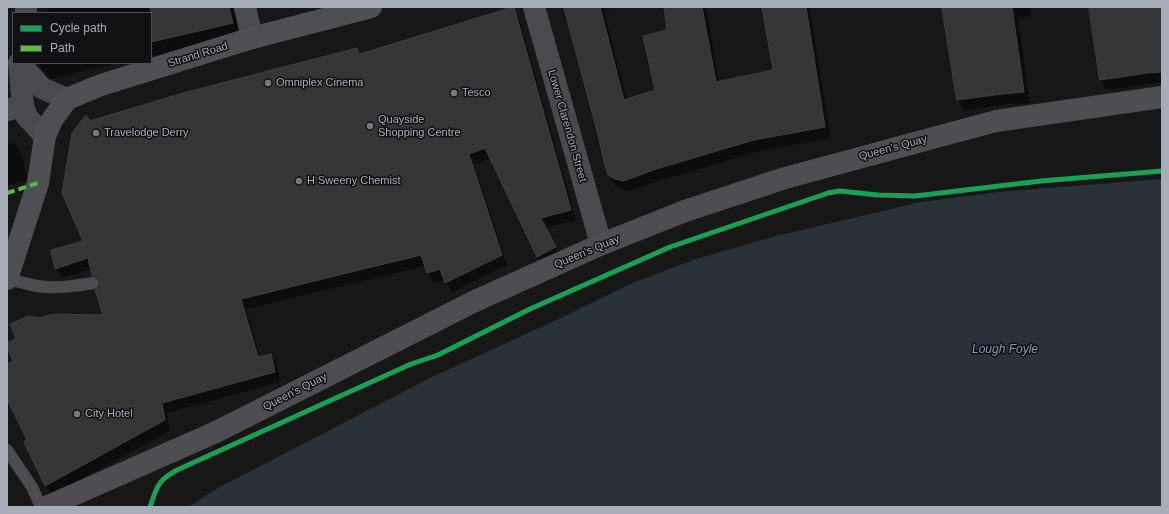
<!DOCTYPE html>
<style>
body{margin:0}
#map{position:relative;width:1169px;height:514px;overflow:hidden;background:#171717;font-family:Helvetica,sans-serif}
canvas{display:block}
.frame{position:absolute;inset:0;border:8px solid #a8adb8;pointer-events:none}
.legend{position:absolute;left:12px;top:12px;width:140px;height:52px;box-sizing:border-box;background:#111113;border:1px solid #4d4f55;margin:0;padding:5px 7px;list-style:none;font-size:12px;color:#a8adb8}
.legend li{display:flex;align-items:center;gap:8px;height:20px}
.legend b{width:20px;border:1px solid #4d4f55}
</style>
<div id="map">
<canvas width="1169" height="514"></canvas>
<div class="frame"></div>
<ul class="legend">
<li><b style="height:5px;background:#1a9f57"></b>Cycle path</li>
<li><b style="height:5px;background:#58b947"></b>Path</li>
</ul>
</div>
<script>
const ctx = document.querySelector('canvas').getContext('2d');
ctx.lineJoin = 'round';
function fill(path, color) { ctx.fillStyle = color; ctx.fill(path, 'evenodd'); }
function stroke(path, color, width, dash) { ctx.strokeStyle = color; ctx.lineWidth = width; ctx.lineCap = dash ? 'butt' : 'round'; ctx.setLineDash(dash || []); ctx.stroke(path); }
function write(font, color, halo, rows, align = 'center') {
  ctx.font = font + ' Helvetica,sans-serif'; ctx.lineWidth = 3; ctx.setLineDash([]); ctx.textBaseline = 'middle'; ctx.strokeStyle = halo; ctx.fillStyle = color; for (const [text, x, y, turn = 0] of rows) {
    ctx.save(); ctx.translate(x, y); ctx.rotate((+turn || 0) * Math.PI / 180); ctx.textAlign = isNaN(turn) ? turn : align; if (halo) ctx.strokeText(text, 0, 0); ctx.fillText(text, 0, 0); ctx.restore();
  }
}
fill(new Path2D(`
 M1162 179V507H188L218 488 432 377 561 318 630 284 693 260 776 236 921 202 999 192Z`), '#2a3239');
fill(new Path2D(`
 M49 7H233L240 36 193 46 151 57V13H48Z
 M565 7H617L604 10 627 100 656 91 669 31 665 7H706L719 82 775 71 763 7H809L831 138 760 151 662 180 630 191 622 190 616 186 609 175Z
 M943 7H1030L1031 16 1018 18 1030 103 1008 104 964 111 958 100Z
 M1090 7H1162V82L1107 90 1101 80Z
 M513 8 519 18 576 220 546 228 561 258 544 267 491 158 474 165 507 265 451 293 445 279 434 283 428 273 426 266 246 309 260 357 271 355 277 365 280 382 167 413 170 431 52 495 46 485 29 441 7 396V365L14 362 7 344 17 340 42 319 104 316 101 286H99L93 275 91 269 62 278 56 268 84 242 89 123 356 49 359 55Z
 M39 63H116L48 80 39 65Z
 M15 142 21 153 28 180 7 185V144Z`), '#0007');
const building = new Path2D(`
 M151 7H229L233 23 151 42Z
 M514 7 571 210 541 218 556 247 537 257 485 148 469 154 502 255 445 283 440 269 427 273 421 255 241 299 258 357 271 354 275 372 162 403 165 420 45 486 24 442 27 440 7 399V364L13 361 7 348V343L16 339 10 324 29 316 41 318 53 314 103 315 95 290 100 286V281L96 276H92L88 258 55 269 51 250 83 241 62 193 72 133 86 115 90 121 183 93 357 48 359 54Z
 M564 7H600L624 100 655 90 643 36 667 30 664 7H702L716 82 773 70 762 7H806L825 127 754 140 656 169 624 181 615 179 608 175 605 165 597 131Z
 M942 7H1012L1024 92 1002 94 957 100Z
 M1089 7H1162V72L1147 73 1100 80Z`);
fill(building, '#353536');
stroke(building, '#3f4043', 1);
stroke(new Path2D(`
 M7 278C42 290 58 289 93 283
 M7 450 32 487 41 507`), '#4b4c50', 12);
stroke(new Path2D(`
 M245 7 252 38
 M7 110 23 106`), '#4b4c50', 22);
stroke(new Path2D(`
 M534 7 597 230 602 244
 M26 13V7
 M19 63 23 106 27 117 45 136
 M19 63 42 88 67 99`), '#4a4a4e', 22);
stroke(new Path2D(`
 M7 279 38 183 45 136 52 120 67 99 101 85 252 38 371 7`), '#4d4f52', 22);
stroke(new Path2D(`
 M46 507 216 432 475 301 602 244 685 211 785 178 996 121 1162 97`), '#4e4e52', 22);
stroke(new Path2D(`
 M7 193 38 183`), '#58b947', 4, [8, 4]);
stroke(new Path2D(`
 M150 507C157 487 157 481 177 470L411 364 438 355 530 309 670 247 828 193 840 191 878 195 915 196 1041 181 1162 171`), '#1a9f57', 5);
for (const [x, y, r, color] of [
 [268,83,4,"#757880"],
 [454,93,4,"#757880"],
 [370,126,4,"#757880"],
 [96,133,4,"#757880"],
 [299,181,4,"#757880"],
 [77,414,4,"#757880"]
]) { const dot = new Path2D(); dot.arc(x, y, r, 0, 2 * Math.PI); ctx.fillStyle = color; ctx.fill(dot); stroke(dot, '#111113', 1.5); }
write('11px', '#a8adb8', '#111113', [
 ["Strand Road",198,55,-17],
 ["Lower Clarendon Street",567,126,74],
 ["Queen's Quay",893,148,-15],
 ["Queen's Quay",587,252,-23],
 ["Queen's Quay",295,392,-27]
]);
write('11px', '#a8adb8', '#111113', [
 ["Omniplex Cinema",276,83],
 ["Tesco",462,93],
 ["Quayside",378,120],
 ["Shopping Centre",378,133],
 ["Travelodge Derry",104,133],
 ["H Sweeny Chemist",307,181],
 ["City Hotel",85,414]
], 'left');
write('italic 12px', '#7f9bb3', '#111113', [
 ["Lough Foyle",1005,350]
]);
</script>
